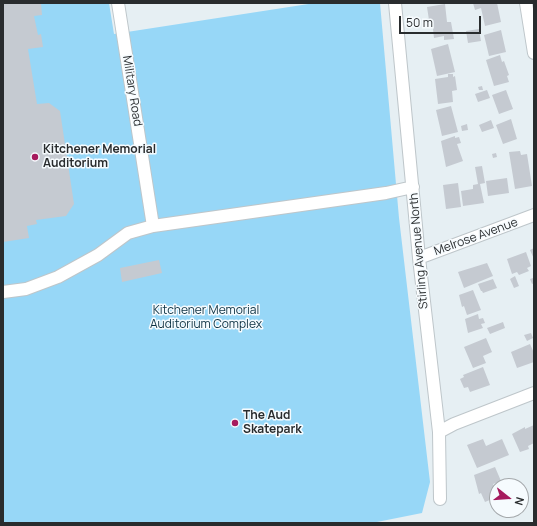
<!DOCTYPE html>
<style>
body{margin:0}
#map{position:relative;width:537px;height:526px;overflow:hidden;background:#e6eff3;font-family:Manrope,sans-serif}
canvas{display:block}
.frame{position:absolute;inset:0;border:4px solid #292c2e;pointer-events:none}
.north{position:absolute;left:489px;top:478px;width:40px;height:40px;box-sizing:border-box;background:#f6fbfe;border:1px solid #a4a8ab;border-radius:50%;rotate:107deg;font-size:11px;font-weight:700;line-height:16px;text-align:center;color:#292c2e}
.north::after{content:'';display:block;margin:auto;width:14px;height:18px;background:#a61a5e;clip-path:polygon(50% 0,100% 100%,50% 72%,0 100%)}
.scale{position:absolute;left:399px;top:16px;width:82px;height:18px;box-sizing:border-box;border:2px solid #292c2e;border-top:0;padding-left:5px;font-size:12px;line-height:14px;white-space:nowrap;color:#292c2e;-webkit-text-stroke:3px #f6fbfe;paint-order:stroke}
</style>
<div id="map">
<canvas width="537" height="526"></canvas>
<div class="frame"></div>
<div class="north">N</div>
<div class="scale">50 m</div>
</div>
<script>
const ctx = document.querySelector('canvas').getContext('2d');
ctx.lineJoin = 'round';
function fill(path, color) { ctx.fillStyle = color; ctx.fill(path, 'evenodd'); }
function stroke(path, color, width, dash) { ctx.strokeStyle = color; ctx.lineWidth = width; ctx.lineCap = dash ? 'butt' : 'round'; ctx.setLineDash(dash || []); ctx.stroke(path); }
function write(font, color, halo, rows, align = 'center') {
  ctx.font = font + ' Manrope,sans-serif'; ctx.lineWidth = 3; ctx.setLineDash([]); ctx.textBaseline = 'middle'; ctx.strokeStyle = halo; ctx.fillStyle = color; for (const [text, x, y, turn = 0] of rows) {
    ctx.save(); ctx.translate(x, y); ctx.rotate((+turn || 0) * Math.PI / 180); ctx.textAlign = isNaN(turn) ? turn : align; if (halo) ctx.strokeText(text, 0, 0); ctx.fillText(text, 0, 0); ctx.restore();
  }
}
fill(new Path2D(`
 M3 3H109L114 34 315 3H380L399 218 430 482 422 513 372 523H3Z`), '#97d7f7');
fill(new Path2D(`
 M3 3H41L42 15 34 16 38 35 41 34 43 47 28 49 37 104 49 103 60 111 74 204 66 216 36 220 37 224 27 226 29 238 3 242Z
 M473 3H497L501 22 485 26 481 8 475 10Z
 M445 4 447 22H451L454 39 444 40V36L434 38 432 20H429L427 7Z
 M479 29 481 41 468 43 466 31Z
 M501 30 506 52 489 56 484 35Z
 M448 44 455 72 437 76 431 49Z
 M500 55 502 62 504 61 509 75 507 76 509 82 494 86 486 60Z
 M448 74H453V77L455 76 457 90 452 91 453 102 438 104 435 79 448 77Z
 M482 86 483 90H479L478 87Z
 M487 90 490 98 478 102 475 94Z
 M506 90 513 109 499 114 492 95Z
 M451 106 458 132 442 136 436 110Z
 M511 119 517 139 503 144 496 125Z
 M491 120 494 128 482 132 479 125Z
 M467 124 468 130 462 131 461 126Z
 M455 136V138L459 137 461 143 457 144 463 161 446 167 441 141Z
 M520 151 521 155 527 154 532 186 515 189 509 152Z
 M496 153 497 157 493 158 492 154Z
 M482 166 485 183 480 184 484 203 463 206 461 191 473 189V185L478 184 475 167Z
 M507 178 509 193 488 196 486 181Z
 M458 183 461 207 446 209 443 185Z
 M534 248V259L530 250Z
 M526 252 531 266 527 268 529 271 519 275 517 272 512 274 507 259Z
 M159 260 162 273 122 282 120 268Z
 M487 263 493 276 464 288 458 272Z
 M515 276 519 286 514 288 510 279Z
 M533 278 534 283 532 284 530 279Z
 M493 279 497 288 483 293 482 291H481L478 284Z
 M473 290 481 310 467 315 464 306 462 307 459 295Z
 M478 314 479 319 483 318 485 323 481 324 483 328 468 333 465 319Z
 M503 322 505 328 490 334 487 328Z
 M531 333 533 338 527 341 524 335Z
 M486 338 492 352 483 356 486 363 473 368 464 347Z
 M530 344 534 353V362L517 368 511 352Z
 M483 367 490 385 470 392 468 387 464 388 460 379 464 377 463 375Z
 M534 425V443L528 446 529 449 520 452 512 434 525 427V429Z
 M483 439 486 446 502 439 509 455 477 468 467 445Z
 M495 467 501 481 493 484 497 494 491 496 492 499 485 502 481 493 479 494 474 475Z`), '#c5cad1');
const minor = new Path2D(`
 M118 3 153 226
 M395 3 419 258 439 432 440 499
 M526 3 534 53
 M419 258 534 215
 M3 292 26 289 58 277 98 255 128 233 153 226 386 193 413 187
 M439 432 454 424 534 393`);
stroke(minor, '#bec6ca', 14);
stroke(minor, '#fff', 12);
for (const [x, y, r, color] of [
 [35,157,4,"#a61a5e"],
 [235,423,4,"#a61a5e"]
]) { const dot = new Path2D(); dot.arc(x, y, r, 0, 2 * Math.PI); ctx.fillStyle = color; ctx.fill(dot); stroke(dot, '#f6fbfe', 1.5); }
write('12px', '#292c2e', '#f6fbfe', [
 ["Military Road",132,91,81],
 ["Melrose Avenue",476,237,-20],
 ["Stirling Avenue North",419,251,-95]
]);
write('bold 12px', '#292c2e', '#f6fbfe', [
 ["Kitchener Memorial",43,150],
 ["Auditorium",43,164],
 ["The Aud",243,416],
 ["Skatepark",243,430]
], 'left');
write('12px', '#0d3243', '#f6fbfe', [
 ["Kitchener Memorial",206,311],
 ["Auditorium Complex",206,325]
]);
</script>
